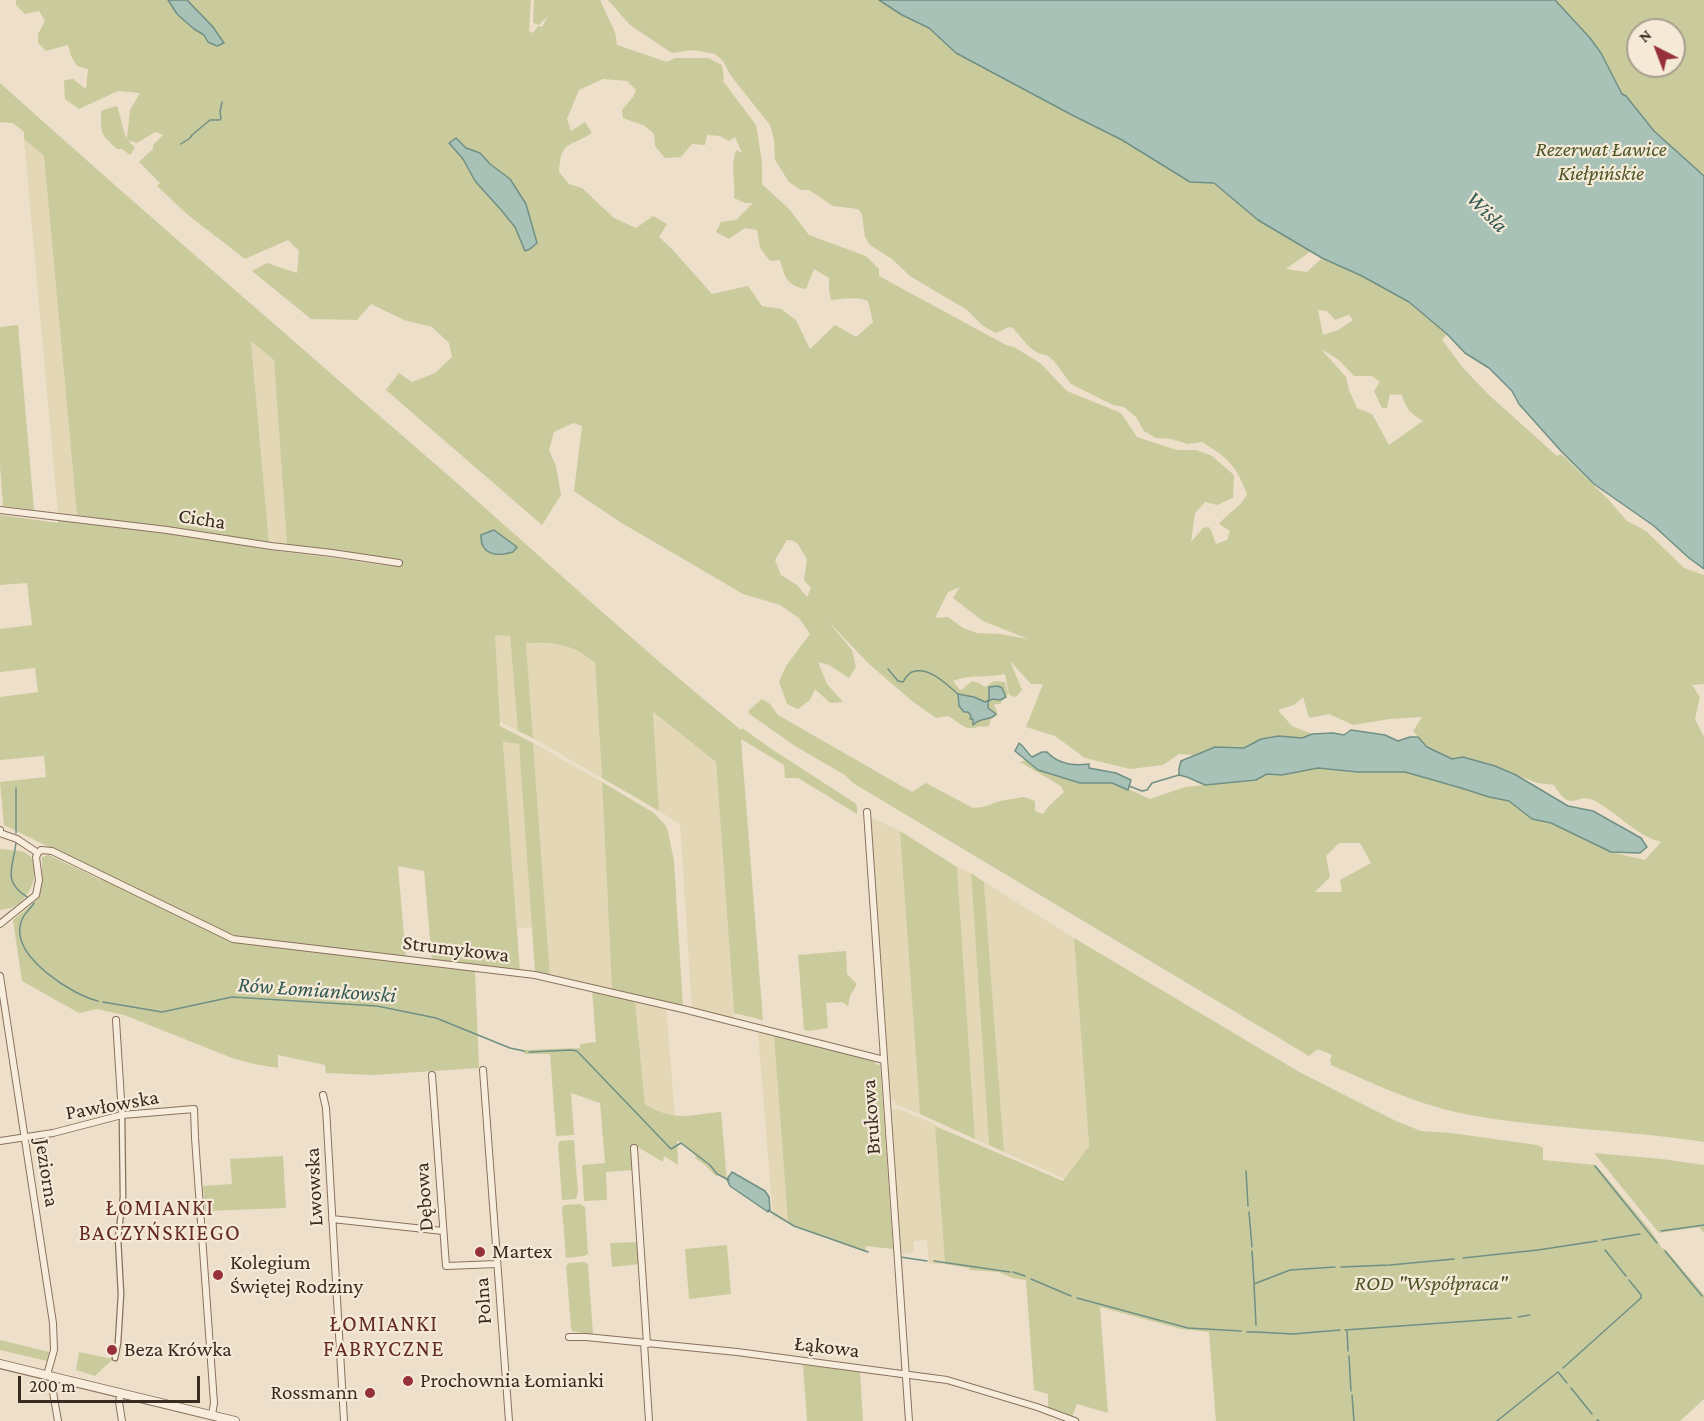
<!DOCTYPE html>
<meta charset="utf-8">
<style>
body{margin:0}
#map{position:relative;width:1704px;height:1421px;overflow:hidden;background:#eddfc9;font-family:"Crimson Pro",serif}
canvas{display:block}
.north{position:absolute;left:1626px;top:18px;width:60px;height:60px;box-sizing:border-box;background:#f5ead8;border:2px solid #aa9e8f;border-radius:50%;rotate:318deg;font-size:16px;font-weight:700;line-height:24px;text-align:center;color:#3a2b21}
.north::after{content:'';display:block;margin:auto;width:21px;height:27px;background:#96303a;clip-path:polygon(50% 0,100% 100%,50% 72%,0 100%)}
.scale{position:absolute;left:18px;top:1376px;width:182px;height:27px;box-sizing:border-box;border:3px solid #3a2b21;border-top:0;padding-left:8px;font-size:18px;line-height:21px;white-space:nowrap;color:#3a2b21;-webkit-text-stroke:4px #f5ead8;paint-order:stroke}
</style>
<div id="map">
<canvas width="1704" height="1421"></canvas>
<div class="north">N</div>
<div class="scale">200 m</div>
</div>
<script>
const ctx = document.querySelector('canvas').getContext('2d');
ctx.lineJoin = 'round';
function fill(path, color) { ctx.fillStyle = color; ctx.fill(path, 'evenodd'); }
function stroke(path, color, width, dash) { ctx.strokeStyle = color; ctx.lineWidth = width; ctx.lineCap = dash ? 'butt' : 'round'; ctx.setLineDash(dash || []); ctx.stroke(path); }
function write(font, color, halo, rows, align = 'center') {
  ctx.font = font + ' "Crimson Pro",serif'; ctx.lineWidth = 4.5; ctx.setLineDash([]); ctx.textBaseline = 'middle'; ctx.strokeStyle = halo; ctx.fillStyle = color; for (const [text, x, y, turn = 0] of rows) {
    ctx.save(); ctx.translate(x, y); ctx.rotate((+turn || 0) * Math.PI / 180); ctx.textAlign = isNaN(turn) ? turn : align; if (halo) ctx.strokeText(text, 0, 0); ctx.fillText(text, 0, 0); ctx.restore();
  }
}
fill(new Path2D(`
 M24 139 44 156 77 515 58 513Z
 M251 340 274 359 287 545 269 543Z
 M495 635H510L518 731 500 721Z
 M526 643 563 645 584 653 595 663 602 778 533 738Z
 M652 712 716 762 734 1021 692 1009 680 824 659 811Z
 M503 742 519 744 532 927 517 928Z
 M533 743 602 782 612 990 550 976Z
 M871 817 900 831 920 1114 896 1104 891 1098Z
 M957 867 971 873 989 1145 975 1139Z
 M984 882 1074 938 1089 1146 1065 1179 1004 1152Z
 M635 1001 666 1007 675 1116 659 1113 645 1104Z
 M758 1032 774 1036 788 1223 773 1217Z
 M898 1109 935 1124 945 1264H929L927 1240 914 1241V1252L901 1254 892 1110Z`), '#e3d7b6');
fill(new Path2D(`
 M16 0H531L529 31 533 33 538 26 542 27 548 16 539 25 533 23 534 0H600L615 32 617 45 667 62 675 58H708L722 65 724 78 723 81 756 125 762 162V184L789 209 809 235 866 256 879 269V276L1006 345 1014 347 1040 363 1067 391 1121 413 1137 437 1177 450H1196L1212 456 1234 475 1233 498 1217 505 1205 502 1195 513 1191 542 1203 528 1209 527 1212 533 1216 544 1227 540 1230 531 1219 524C1228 513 1241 507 1247 494 1235 464 1229 459 1202 442L1188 444 1171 439 1156 438 1144 431 1136 417 1124 407 1113 405 1071 384 1054 361 1048 356 1038 353 1029 347 1013 328 1009 327 996 333 983 326 967 310 910 276 892 259 870 245 865 237 862 214 858 209 833 206 809 190H801L789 182 775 160 774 140 770 125 731 76 723 61 715 54 693 50 672 53 630 25 608 0H879L902 15 929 28 956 53 1072 115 1122 140 1190 181 1213 183 1258 220 1311 251 1286 269 1307 272 1322 258 1362 276 1409 302 1447 334 1442 340 1464 369 1490 396 1557 456 1561 454 1608 499 1627 521 1646 531 1684 568 1704 575V684L1692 685 1700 697 1695 719 1704 737V1142C1621 1129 1537 1129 1455 1112 1412 1102 1372 1083 1331 1065L1330 1060 1332 1055 1318 1049 1309 1056 908 816 853 783 845 775 795 746 748 713 749 710 762 699 770 704 778 715 912 792 926 783 973 808 983 807 1000 801 1024 797 1035 801V811L1043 814 1049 806 1064 792 1061 786 1020 762 1028 760 1079 783 1108 780 1150 799 1185 787 1256 780 1267 774 1282 775 1318 768 1358 772H1405L1461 788 1489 797 1509 801 1532 819 1551 823 1611 852 1645 860 1661 842C1635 835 1617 812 1593 800 1575 792 1572 815 1554 785L1537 783 1495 766 1453 759 1427 747 1413 731 1422 717 1390 719 1353 725 1329 714 1309 718 1303 697 1294 705 1278 710 1292 726 1312 734 1302 738 1279 736 1261 739 1244 748 1215 747 1193 755 1179 754 1163 765 1130 769 1085 758 1055 736 1026 727 1043 684H1031L1010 661 1022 690 1016 697 1009 695 1005 674C988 678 971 674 953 681L959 689 961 690 972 681 979 683 985 687 994 681 1005 682 1008 693 1000 704H994L998 715 991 719 989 726 983 727 979 726C966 733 959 722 948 716L936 718 912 701 869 664 827 620 852 650 856 667 849 678 829 665 818 662 827 684 843 702 830 703 815 689 810 700 798 709 787 704 779 682 786 666 810 634 799 618 780 605 743 594 620 522 574 491 582 426 573 423 554 432 549 450 556 466 561 495 542 525 386 390 399 373 412 382 435 373 452 357 449 343 432 327 404 320 371 304 357 320 311 319 252 271 267 263 297 273 299 251 288 240 245 259 188 215 157 186 160 183 139 162 153 149V145L163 135 155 132 137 143 128 140 135 148 130 155 122 149H117C100 133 101 135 101 112L103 110 117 106C121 116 122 130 127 138L130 110 140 93 118 91 79 109 65 99 64 80 73 79 86 89 88 69 77 66 71 56 68 45 46 51 38 43V34L45 21 39 11 25 14 16 5ZM603 79 627 81 636 90 633 97 622 110 623 118 645 126 654 134 655 146 665 158 681 157 692 144 705 145 707 135 720 136 729 141 735 137 742 153 736 150C730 167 736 180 734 198L745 203H753L736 220 721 222 716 232 729 239 745 228 757 230 760 248 770 261 780 260C785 278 787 286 806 289L814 269 829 278V289L831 300C843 299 857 296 868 301L873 322 856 337 835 325 810 349 796 320 781 309 762 306 748 286 712 294 672 249 659 237 667 224 653 216 636 228 614 218 582 188 569 184 559 172C561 140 568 148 592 133L585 122 571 131 567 119 579 90ZM1318 310 1327 311 1335 320 1349 315 1353 320 1338 330 1323 335ZM1321 349 1339 360 1354 376H1372L1380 382 1374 391 1382 408H1387L1390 394 1402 395C1406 410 1411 413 1423 421L1389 445 1372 414 1357 408 1349 390 1346 377ZM787 540C800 540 800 550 807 559L804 580 811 588 807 597 797 585 781 575 775 560ZM960 587 953 598 983 621 1028 639 1000 634 977 633 963 628 948 617 935 618 948 592ZM1339 843H1360L1371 863 1340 880 1342 892H1315L1330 877 1326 856Z
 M1310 0H1704V457ZM1638 30H1674V66H1638Z
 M0 83C148 216 300 346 450 477 547 562 641 649 741 730L742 728 773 750 855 803 857 807V814L798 778H785L784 765 741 739 763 1020 734 1013 716 762 653 712 659 811 602 778 595 663C573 643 554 643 526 643L533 738 518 731 510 636 495 635 500 721V726L533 743 550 976 535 972 519 744 503 742 520 971 432 961 424 871 398 866 406 958 234 938 4 825 0 782 46 777 44 756 0 760V697L38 692 35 668 0 672V629L32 625 27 583 0 585V515L58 523V519L77 521 221 540 269 550 335 558 382 565 370 555 287 545 274 360 251 341 269 543C205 530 141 525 77 515L44 156 24 139V132L13 123 0 122Z
 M18 325 34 510 3 506 0 466V327Z
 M602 782 654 813 666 826 668 832 674 861 683 1007 612 990Z
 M900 831 957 867 975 1139 920 1114Z
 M0 849C7 850 17 850 24 852 45 861 32 895 18 904 13 908 6 909 0 910Z
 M49 855 101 880 102 877 232 941 475 971 479 1068 373 1075 326 1073 325 1065 278 1055V1068L254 1064 232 1058 124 1015 97 1009 79 1013 22 981 13 920C45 895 42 897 42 857Z
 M971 873 984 882 1004 1152 989 1145Z
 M1074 938 1301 1073 1396 1121 1421 1131 1451 1133 1537 1145 1543 1148V1160L1596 1165 1651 1231 1662 1248 1666 1250 1704 1295V1399L1680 1421H1216L1209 1332 1181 1329 1100 1307 1108 1413 1077 1404 1072 1417 1048 1408V1394L1034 1390 1026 1280 1012 1278 998 1272 970 1270 969 1268 945 1264 935 1126 1063 1181 1089 1146Z
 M846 951 847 974 857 984 850 996 848 1006 842 1002 826 1003 828 1028 809 1031 804 1030 798 955Z
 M592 990 635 1001 645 1104C673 1122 689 1115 721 1112L727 1181 719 1174 716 1176 705 1165 695 1158 696 1156 677 1140 678 1165 664 1156 663 1162 636 1146H631L633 1170 606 1172 607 1200 584 1201 582 1165 605 1163 600 1103 571 1093 574 1135 556 1136 550 1054H524L523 1050 580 1048V1044L596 1042Z
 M774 1036 872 1058 876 1064 880 1065 893 1249 866 1246 865 1252 788 1223Z
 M574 1140 578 1192 576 1199 562 1200 558 1144 560 1141Z
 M1594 1153 1662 1159 1704 1165V1233L1699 1227 1659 1233Z
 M283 1156 286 1208 205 1211 203 1186 232 1184 230 1159Z
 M580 1204 585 1207 588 1254 584 1256 566 1258 562 1208 564 1205Z
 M638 1242 640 1264 612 1267 610 1243Z
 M727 1245 731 1294 689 1299 685 1249Z
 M584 1262 588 1264 593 1335 572 1331 571 1327 566 1266 569 1263Z
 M0 1340 49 1352 47 1361 0 1350Z
 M79 1352 113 1359 95 1376 76 1370Z
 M803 1365 860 1371 863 1421H807Z`), '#cacb9d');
const water = new Path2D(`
 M168 0H187L213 27 224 43 217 46 208 42 204 35 194 29 177 14Z
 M879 0H1555L1590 38 1601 53 1622 94 1626 96 1654 131 1704 176V569L1689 558 1654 526 1594 484 1561 451 1519 404 1512 391 1489 368 1465 353 1447 334 1409 302 1362 276 1322 258 1258 220 1214 183 1190 182 1122 140 1072 115 956 53 929 28 902 15Z
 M456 138 466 148 480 153 490 164 510 179 526 204 537 243 530 249 525 251 515 227 502 211 475 181 463 159 449 143Z
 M494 530 517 547 513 552C497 557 480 555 481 535Z
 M998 686 1002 688 1006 697 1000 700 992 699 988 702V708L996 714C989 722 982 716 973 725V719H970L971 716 968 712H964L959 706 958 694 974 697 985 702 989 700V687Z
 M1351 730 1385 735 1398 741 1410 737H1418L1427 747 1452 759 1463 757 1495 766 1516 775 1568 806 1593 811 1641 838 1647 847 1640 853 1611 852 1551 823 1532 819 1509 801 1489 797 1461 788 1405 772H1358L1318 768 1282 775 1267 774 1256 780 1205 785 1187 777 1179 775V769L1181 761 1215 747 1244 748 1261 739 1279 736 1302 738 1312 734 1333 733 1344 735Z
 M1019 743C1026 748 1026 752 1032 757L1042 752H1047C1058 764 1074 766 1089 764V768L1116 773 1131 780 1128 790 1112 783H1080L1038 770 1015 751Z
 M732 1172 765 1191 769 1197 770 1210 768 1212 730 1186 727 1179Z`);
fill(water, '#a9c2b8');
stroke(water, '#709085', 1.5);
stroke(new Path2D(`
 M181 144 190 138 192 135 210 120H220L221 118 220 112 222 102
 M888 669 898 681 903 682C905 679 907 674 912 672 929 666 946 684 958 694
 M1129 786 1142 791 1147 790 1152 783 1179 775
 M16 833V788
 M16 842C14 867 1 880 27 897
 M34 903C28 912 22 914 20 927 15 958 72 995 98 1001
 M103 1002 162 1012 232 997 377 1006 436 1018 510 1048 524 1051
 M529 1052 571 1050 577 1051 671 1149 681 1143 710 1165 717 1174 729 1180
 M1595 1166 1657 1243
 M1246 1171 1248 1206
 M768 1210 794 1226 868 1252
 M1249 1212 1252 1247
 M1661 1231 1704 1225
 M1602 1240 1640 1234
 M1605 1250 1626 1276
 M1252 1251 1254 1283
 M1665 1251 1702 1296
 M900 1257 927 1261
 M1463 1258 1538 1250 1597 1241
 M934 1261 1010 1272
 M1341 1267 1390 1265 1454 1259
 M1013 1272 1025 1276
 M1031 1279 1071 1296
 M1077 1298 1188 1328 1241 1331
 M1518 1317 1530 1315
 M1256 1325 1254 1284 1290 1270 1335 1267
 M1345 1330 1511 1318
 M1347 1330 1348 1351
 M1247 1332H1256
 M1256 1332 1293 1334 1340 1330
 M1349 1356 1351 1391
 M1563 1368 1641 1298V1295L1629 1280
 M1571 1388 1592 1414
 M1352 1395 1354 1421
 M1597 1420 1599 1421
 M1497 1421 1558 1372 1567 1383`), '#709085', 1.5);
const pedestrian = new Path2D(`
 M115 1358 118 1343 121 1294 118 1238 123 1197 122 1115`);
const minor = new Path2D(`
 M0 510 167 530 271 546 332 553 399 563
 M867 812 909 1421
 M0 830V833L17 839 38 853 36 857 39 880 36 895 0 924
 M38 853 41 850 52 851 233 939 535 975 687 1010 884 1060
 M0 976 53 1323 54 1350 47 1375
 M116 1020 122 1115
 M483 1070 509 1421
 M432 1075 446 1266 497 1264
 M323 1095 326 1108 344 1421
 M0 1141 53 1133 122 1115 194 1109 195 1138 214 1403 212 1415
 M634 1148 647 1344
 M332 1219 443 1231
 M569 1337H586L737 1352 947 1380 1037 1407 1075 1421
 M644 1343 649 1421
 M54 1377 53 1392 58 1421
 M121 1393 119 1402 122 1421`);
const tertiary = new Path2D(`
 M0 1364 235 1421`);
stroke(pedestrian, '#89715e', 7);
stroke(minor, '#89715e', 8);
stroke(tertiary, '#89715e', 10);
stroke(pedestrian, '#f8eddc', 4.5);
stroke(minor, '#f8eddc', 6);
stroke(tertiary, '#f8eddc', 8);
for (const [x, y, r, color] of [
 [480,1252,6,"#96303a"],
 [218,1275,6,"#96303a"],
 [112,1350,6,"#96303a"],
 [408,1381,6,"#96303a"],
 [370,1393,6,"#96303a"]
]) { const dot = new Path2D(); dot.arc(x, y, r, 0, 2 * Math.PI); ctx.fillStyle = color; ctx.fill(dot); stroke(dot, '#f5ead8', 2); }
write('italic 21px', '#4e5628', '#f5ead8', [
 ["Rezerwat Ławice",1601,150],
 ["Kiełpińskie",1601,174],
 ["ROD \"Współpraca\"",1431,1284]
]);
write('21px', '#3a2b21', '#f5ead8', [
 ["Cicha",202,519,9],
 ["Strumykowa",456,949,7],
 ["Pawłowska",112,1105,-10],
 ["Brukowa",871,1117,-94],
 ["Jeziorna",47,1173,81],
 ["Lwowska",314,1187,-93],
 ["Dębowa",424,1197,-94],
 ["Polna",483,1301,-94],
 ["Łąkowa",827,1347,7]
]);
write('21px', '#3a2b21', '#f5ead8', [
 ["Martex",492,1252],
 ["Kolegium",230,1263],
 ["Świętej Rodziny",230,1287],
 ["Beza Krówka",124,1350],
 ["Prochownia Łomianki",420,1381],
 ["Rossmann",358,1393,"right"]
], 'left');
write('italic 22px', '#315953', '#f5ead8', [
 ["Wisła",1487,212,45],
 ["Rów Łomiankowski",317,990,4]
]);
ctx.letterSpacing = '1.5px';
write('22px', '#652a22', '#f5ead8', [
 ["ŁOMIANKI",160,1208],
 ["BACZYŃSKIEGO",160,1233],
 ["ŁOMIANKI",384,1324],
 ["FABRYCZNE",384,1349]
]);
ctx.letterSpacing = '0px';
</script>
